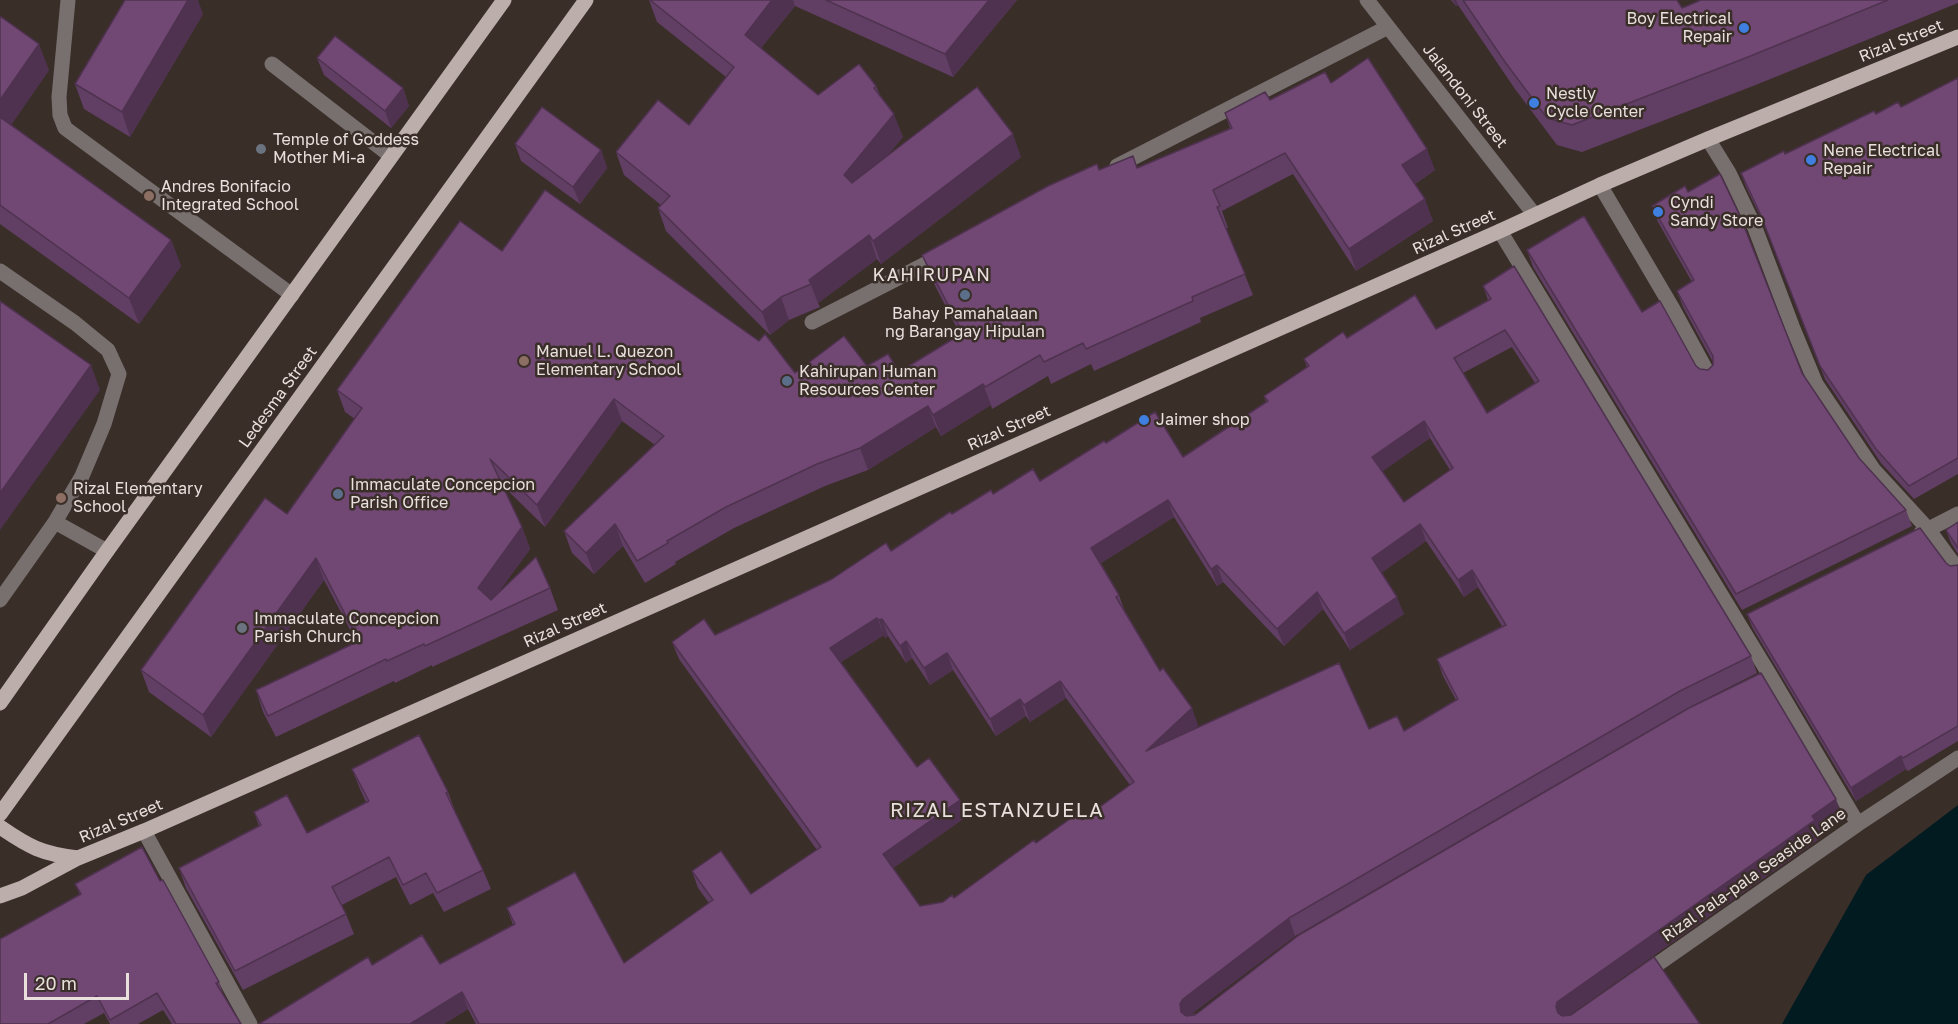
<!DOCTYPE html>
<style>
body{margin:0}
#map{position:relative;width:1958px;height:1024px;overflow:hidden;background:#3a2e29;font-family:"Golos Text",sans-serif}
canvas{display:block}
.scale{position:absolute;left:24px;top:973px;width:105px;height:27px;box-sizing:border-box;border:3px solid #e9e0dd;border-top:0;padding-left:8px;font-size:18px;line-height:21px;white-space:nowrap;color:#e9e0dd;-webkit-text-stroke:4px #3a2e29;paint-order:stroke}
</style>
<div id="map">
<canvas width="1958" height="1024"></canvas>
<div class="scale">20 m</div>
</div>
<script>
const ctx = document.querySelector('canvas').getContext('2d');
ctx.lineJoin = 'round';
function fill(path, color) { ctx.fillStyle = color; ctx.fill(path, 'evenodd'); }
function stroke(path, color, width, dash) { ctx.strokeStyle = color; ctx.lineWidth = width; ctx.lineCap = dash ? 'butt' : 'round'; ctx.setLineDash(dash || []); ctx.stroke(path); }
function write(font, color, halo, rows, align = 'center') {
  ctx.font = font + ' "Golos Text",sans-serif'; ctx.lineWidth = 5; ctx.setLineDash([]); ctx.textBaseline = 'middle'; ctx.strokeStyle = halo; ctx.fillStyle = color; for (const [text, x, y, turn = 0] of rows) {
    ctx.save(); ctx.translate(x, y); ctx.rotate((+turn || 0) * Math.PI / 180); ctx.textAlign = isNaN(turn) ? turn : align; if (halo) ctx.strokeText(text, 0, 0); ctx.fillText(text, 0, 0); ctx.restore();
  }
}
fill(new Path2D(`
 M1958 805V1024H1782L1866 875Z`), '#011b20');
stroke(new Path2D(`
 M68 0 59 97 60 115 65 128 292 295
 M1367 0 1534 214
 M272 64 391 156
 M1708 139 1729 173 1755 228 1792 326 1816 384 1873 469 1928 529 1958 570
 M1117 166 1388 27
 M1600 185 1673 309 1710 377
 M1500 231 1771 677 1858 824
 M0 271 75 323 108 350 119 374 104 424 82 476 55 522 107 551
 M812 322 943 255
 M1921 533 1958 514
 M0 600 55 522
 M144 831 250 1024
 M1642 975 1858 824 1958 758`), '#77706e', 15);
stroke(new Path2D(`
 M0 703 107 551 504 0
 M0 814 586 0
 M0 827C29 847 42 854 78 858
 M0 896 22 888 78 858 144 831 1500 231 1600 185 1708 139 1958 37`), '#bcaeab', 15);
fill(new Path2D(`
 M649 0H1017L953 77 795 6 761 48 818 95 876 86 880 95 903 137 887 156 1021 157 881 264 877 259 818 303 820 307 789 320 770 335 666 231 658 208 661 205 624 175 616 152 689 125 726 77 657 22Z
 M1451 0H1677L1682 8 1701 0H1958V3L1753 86 1582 152 1557 145 1515 89 1458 5 1456 6Z
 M203 14 130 137 84 109 75 84Z
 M0 16 49 70 11 125 171 240 181 266 139 324 0 224Z
 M317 58 403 88 409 106 391 128 324 75Z
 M1958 78V474L1914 499 1881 463 1825 379 1764 224 1746 187 1741 173 1876 114 1901 107Z
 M1331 83 1435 170 1415 184 1433 221 1356 271 1293 174 1222 211 1228 228H1226L1253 295 1200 318 1201 322 1094 371 1091 364 1051 384 1048 376 992 409 991 405 941 436 936 427 868 470 825 486 734 528 675 562 676 564 645 583 623 546 594 574 572 553 564 531 655 445 622 421 545 527 502 485 522 527 530 549 497 594 550 588 558 610 432 667V665L395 683 394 681 276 737 263 712 256 690 357 643 324 580 211 737 149 692 141 670 287 514 355 419 345 412 337 390 502 251 795 373 867 366 899 372 960 334 930 276 922 255 1099 170 1137 168 1230 128 1225 113Z
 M515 144 601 150 607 168 580 204 521 161Z
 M1652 206 1802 373 1859 458 1906 510 1912 526 1742 610 1533 267 1527 250 1642 312 1700 369 1708 370 1713 365V362L1683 307 1677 291 1692 282 1658 222Z
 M1483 286 1751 656 1757 673 1686 709 1295 936 1190 1015 1842 816 1820 832 1822 837 1569 1015 1700 1024H476L468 1009 444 1024H259L372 965 440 964 513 925 507 908 624 963 709 903 698 888 692 871 751 894 817 850 679 659 672 642 715 635 891 551 952 514 993 494 1040 481 1106 443 1183 457 1266 402 1264 396 1307 367 1304 359 1347 338 1436 329 1488 300ZM1512 347 1535 383 1487 413 1463 373ZM1430 438 1450 470 1404 502 1382 471ZM1174 517 1217 586 1223 582 1284 646 1323 609 1350 650 1404 614 1381 573 1426 541 1464 597 1478 587 1502 626 1437 659 1443 676 1456 700 1404 731 1369 729 1195 728 1198 725 1160 671 1125 612 1119 595 1101 563ZM884 635 885 638 888 636 906 663 912 658 930 685 953 670 996 736 1026 716 1030 722 1066 698 1130 785 1082 820 1036 843 954 898 943 902 920 906 893 868 966 817 960 800 917 767 841 662Z
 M1958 522V554L1951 543 1946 530Z
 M1946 563 1950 566 1958 565V741L1908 771 1906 769 1856 801 1752 627 1747 614Z
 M352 769 448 792 455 811 483 870 491 889 444 912 433 893 410 905 396 877 342 905 346 914 354 934 243 990 186 888 179 868 259 826 254 812 307 833 366 802 360 789Z
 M160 881 219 982 224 996 241 1024H172L163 1010 138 1024H110L104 1013 84 1024H0L80 895 75 884Z`), '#613e63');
fill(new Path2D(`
 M188 0H198L203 14 130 137 122 112Z
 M772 0H793L795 6 753 58 745 35Z
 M989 0H1017L953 77 945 54Z
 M1453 0H1456L1458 5 1456 6Z
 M39 44 49 70 2 138 0 132V100Z
 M403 88 409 106 391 128 385 111Z
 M894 114 903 137 852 198 844 175Z
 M1013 134 1021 157 881 264 873 241Z
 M1427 149 1435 170 1410 187 1402 165Z
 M601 150 607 168 580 204 573 187Z
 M1425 199 1433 221 1356 271 1349 249Z
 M869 235 877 259 818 303 809 280Z
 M171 240 181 266 139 324 129 298Z
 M781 297 789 320 770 335 762 312Z
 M91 365 100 390 0 530V493Z
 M983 384 991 405 941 436 933 415Z
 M614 399 622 421 545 527 537 505Z
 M928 406 936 427 868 470 860 448Z
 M1424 421 1430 438 1379 474 1372 457Z
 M1168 500 1174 517 1098 565 1091 548Z
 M615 524 623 546 594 574 586 553Z
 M1420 524 1426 541 1378 575 1372 558Z
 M522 527 530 549 486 610 478 588Z
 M316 558 324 580 211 737 203 715Z
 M1217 565 1223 582 1217 586 1211 569Z
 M1472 570 1478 587 1464 597 1458 580Z
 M1317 592 1323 609 1284 646 1277 629Z
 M1397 597 1404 614 1350 650 1344 633Z
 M877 618 884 635 836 665 830 648Z
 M882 619 888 636 885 638 879 620Z
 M906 641 912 658 906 663 900 646Z
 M947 653 953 670 930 685 924 668Z
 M1060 681 1066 698 1030 722 1024 705Z
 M1020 699 1026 716 996 736 990 719Z
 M1192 708 1198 725 1153 768 1146 751Z
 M1901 756 1906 769 1856 801 1851 788Z
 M1836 799 1842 816 1820 832 1822 837 1563 1019 1562 1024 1556 1007 1557 1002Z
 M960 800 966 817 889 871 883 854Z
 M1289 918 1295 936 1189 1016 1186 1021 1181 1012 1180 1004 1183 999Z
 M462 992 468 1009 444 1024H410Z`), '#4f3250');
const building = new Path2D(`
 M125 0H188L122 112 75 84Z
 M650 0H772L745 35 818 95 859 64 876 86 874 88 894 114 844 175 852 183 977 87 1013 134 873 241 869 235 809 280 811 284 781 297 762 312 658 208 670 196 616 152 658 100 689 125 734 67Z
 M826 0H989L945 54Z
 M1463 0H1677L1682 8 1701 0H1888L1743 59 1572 125 1547 118 1505 62Z
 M0 16 39 44 0 100Z
 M335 36 403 88 385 111 317 58Z
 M1368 58 1427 149 1402 165 1425 199 1349 249 1285 153 1213 190 1220 206 1217 207 1245 274 1192 297 1193 301 1086 349 1083 343 1044 362 1040 355 985 387 983 384 933 415 928 406 860 448 817 464 726 507 667 541 668 543 637 561 615 524 586 553 564 531 664 436 614 399 537 505 490 459 522 527 478 588 491 600 536 557 550 588 425 646 424 644 387 661 386 659 268 716 256 690 359 641 316 558 203 715 141 670 265 498 287 514 362 408 337 390 460 221 502 251 545 190 759 341 765 334 795 373 844 336 867 366 888 354 899 372 963 333 922 255 1048 186 1097 164 1099 170 1133 156 1137 168 1232 128 1225 113 1265 92 1270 100 1325 72 1331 83Z
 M1958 78V458L1909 486 1876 449 1820 366 1759 211 1741 173 1784 151 1785 154 1874 111 1876 114 1898 102 1901 107Z
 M542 107 601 150 573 187 515 144Z
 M0 117 171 240 129 298 0 205Z
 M1720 174 1740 216 1802 373 1859 458 1906 510 1736 594 1527 250 1584 216 1642 312 1660 301 1696 366 1700 369 1708 370 1713 365V356L1677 291 1694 280 1652 206 1685 186 1688 192Z
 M1514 266 1751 656 1680 691 1289 918 1183 999 1180 1004 1181 1012 1186 1016 1195 1015 1299 935 1689 708 1761 673 1836 799 1812 816 1815 820 1557 1002 1556 1007 1558 1013 1562 1016 1571 1015 1654 957 1700 1024H479L462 992 410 1024H259L368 957 372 965 422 935 440 964 515 924 507 908 575 872 624 963 713 900 692 871 721 851 751 894 821 847 672 642 704 619 715 635 832 579 886 543 891 551 950 512 952 514 991 490 993 494 1033 469 1040 481 1104 441 1106 443 1155 412 1183 457 1268 401 1264 396 1309 366 1304 359 1343 332 1347 338 1415 295 1436 329 1491 299 1483 286ZM1505 330 1539 381 1487 413 1454 358ZM1424 421 1453 468 1404 502 1372 457ZM1168 500 1211 569 1217 565 1277 629 1317 592 1344 633 1397 597 1372 558 1420 524 1458 580 1472 570 1506 625 1437 659 1458 699 1404 731 1397 716 1369 729 1339 663 1146 751 1192 708 1163 668 1160 671 1116 597 1119 595 1091 548ZM877 618 879 620 882 619 900 646 906 641 924 668 947 653 990 719 1020 699 1024 705 1060 681 1134 782 1082 820 1077 814 1036 843 1034 840 954 898 952 895 943 902 920 906 883 854 960 800 929 758 917 767 830 648Z
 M0 301 91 365 0 493Z
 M1958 522V548L1946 530Z
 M1920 528 1946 563 1950 566 1958 565V726L1903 758 1901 756 1851 788 1747 614Z
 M419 735 448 792 446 793 483 870 437 893 426 873 403 885 389 857 332 887 346 914 235 971 179 868 261 825 254 812 287 795 307 833 369 801 352 769Z
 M142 847 160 881 163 880 219 982 216 983 241 1024H176L157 993 110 1020 97 996 48 1024H0V939L81 894 75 884Z`);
fill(building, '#714873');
stroke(building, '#4f3250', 1.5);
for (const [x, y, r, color] of [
 [1744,28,6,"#3f7fe0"],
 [1534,103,6,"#3f7fe0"],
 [261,149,6,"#6b7280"],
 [1811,160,6,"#3f7fe0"],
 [149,196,6,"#8d6e63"],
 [1658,212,6,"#3f7fe0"],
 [965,295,6,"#5c6f8a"],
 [524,361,6,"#8d6e63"],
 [787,381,6,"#5c6f8a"],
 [1144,420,6,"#3f7fe0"],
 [338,494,6,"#5c6f8a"],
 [61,498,6,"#8d6e63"],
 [242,628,6,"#6b7280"]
]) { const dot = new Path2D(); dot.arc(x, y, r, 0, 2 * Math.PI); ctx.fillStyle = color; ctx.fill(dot); stroke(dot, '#3a2e29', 2); }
write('16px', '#e9e0dd', '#3a2e29', [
 ["Boy Electrical",1732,19,"right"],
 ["Repair",1732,37,"right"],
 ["Nestly",1546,94],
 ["Cycle Center",1546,112],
 ["Temple of Goddess",273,140],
 ["Mother Mi-a",273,158],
 ["Nene Electrical",1823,151],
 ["Repair",1823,169],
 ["Andres Bonifacio",161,187],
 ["Integrated School",161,205],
 ["Cyndi",1670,203],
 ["Sandy Store",1670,221],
 ["Bahay Pamahalaan",965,314,"center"],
 ["ng Barangay Hipulan",965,332,"center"],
 ["Manuel L. Quezon",536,352],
 ["Elementary School",536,370],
 ["Kahirupan Human",799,372],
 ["Resources Center",799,390],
 ["Jaimer shop",1156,420],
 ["Immaculate Concepcion",350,485],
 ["Parish Office",350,503],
 ["Rizal Elementary",73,489],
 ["School",73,507],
 ["Immaculate Concepcion",254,619],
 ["Parish Church",254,637]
], 'left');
write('16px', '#e9e0dd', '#3a2e29', [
 ["Rizal Street",1901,41,-22],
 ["Jalandoni Street",1465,96,52],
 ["Rizal Street",1454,232,-24],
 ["Ledesma Street",278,397,-54],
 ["Rizal Street",1009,428,-24],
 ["Rizal Street",565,625,-24],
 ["Rizal Street",121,821,-23],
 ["Rizal Pala-pala Seaside Lane",1754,875,-35]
]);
ctx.letterSpacing = '1.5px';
write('18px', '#e9e0dd', '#3a2e29', [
 ["KAHIRUPAN",932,275]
]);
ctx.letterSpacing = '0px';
ctx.letterSpacing = '1.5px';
write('20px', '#e9e0dd', '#3a2e29', [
 ["RIZAL ESTANZUELA",997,811]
]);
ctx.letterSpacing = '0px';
</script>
